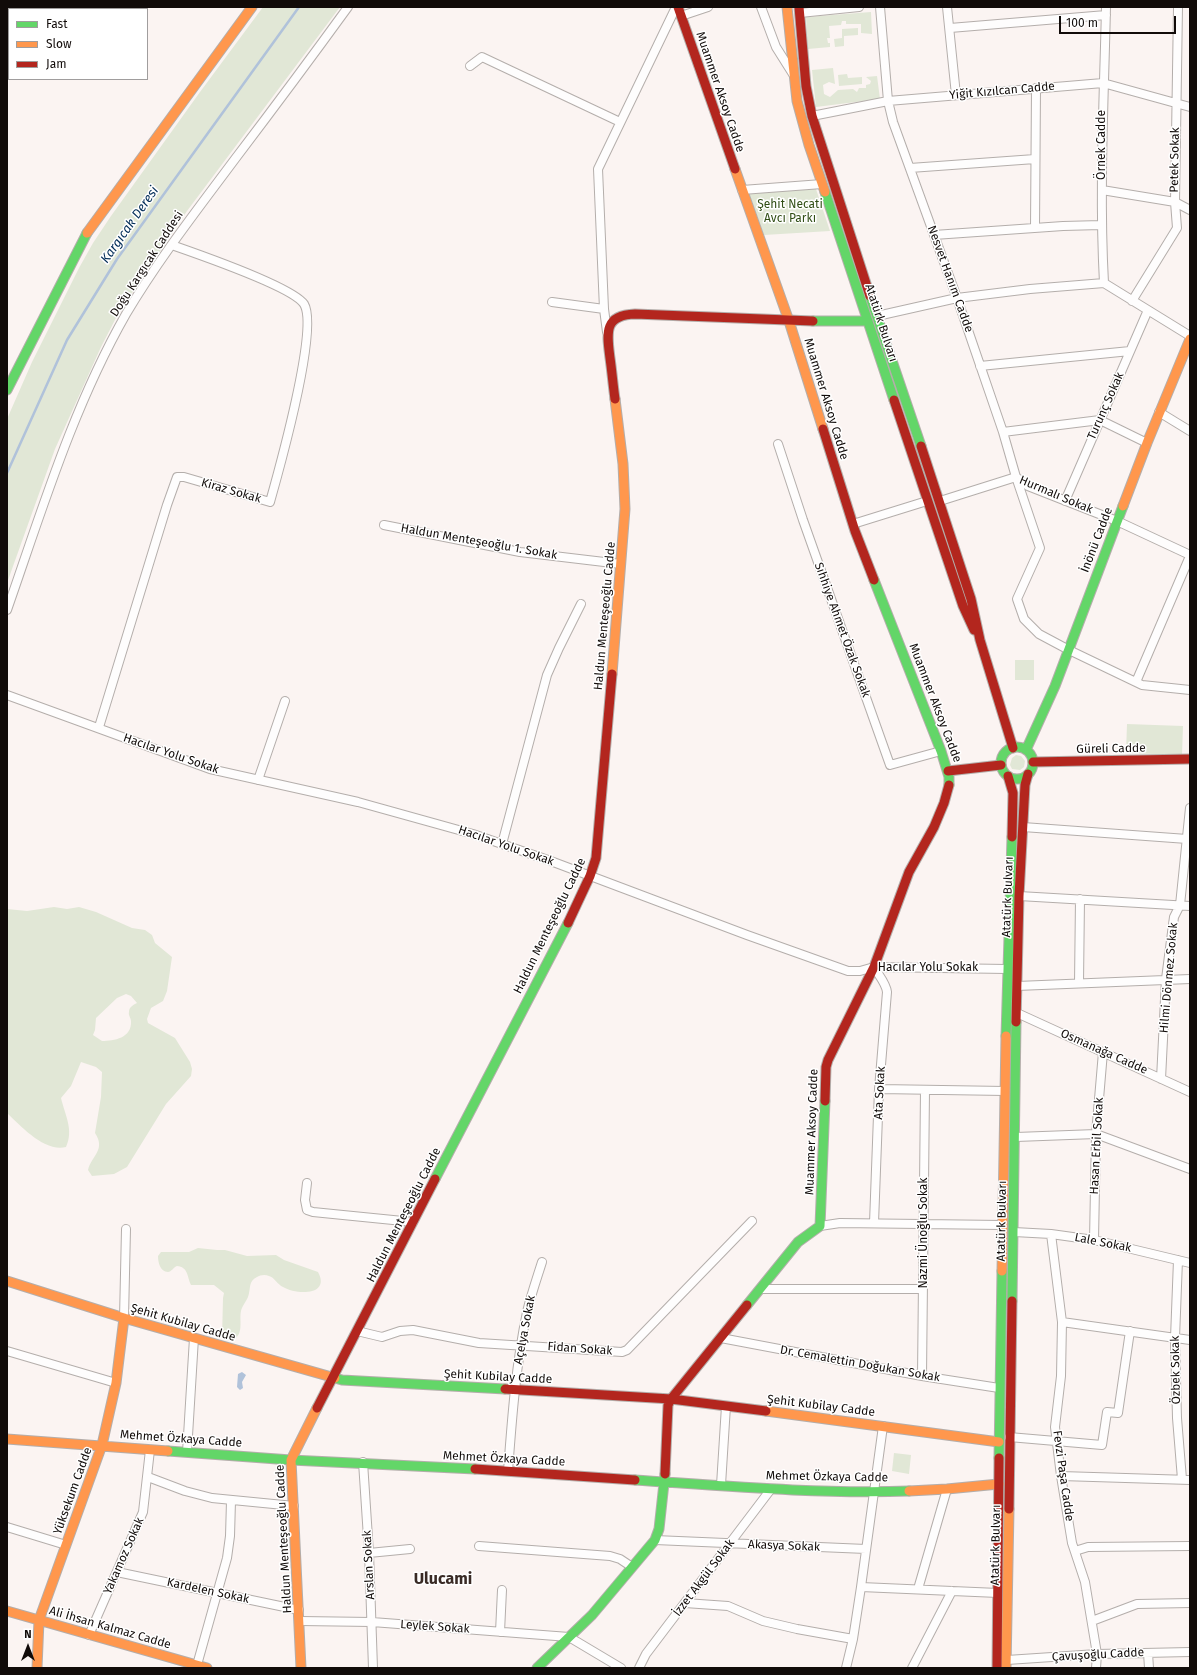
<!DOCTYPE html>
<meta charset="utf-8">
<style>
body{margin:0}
#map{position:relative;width:1197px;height:1675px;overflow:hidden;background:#fbf4f2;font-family:"Fira Sans",sans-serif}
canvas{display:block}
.frame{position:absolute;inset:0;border:8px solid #110b09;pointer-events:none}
.legend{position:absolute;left:8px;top:8px;width:140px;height:72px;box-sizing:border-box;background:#fff;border:1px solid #a09d9d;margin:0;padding:5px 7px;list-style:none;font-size:12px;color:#110b09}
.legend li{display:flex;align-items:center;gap:8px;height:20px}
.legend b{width:20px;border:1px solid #a09d9d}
.north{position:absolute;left:8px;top:1627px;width:40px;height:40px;-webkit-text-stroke:3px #fff;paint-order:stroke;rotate:0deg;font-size:11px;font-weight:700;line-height:16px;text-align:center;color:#110b09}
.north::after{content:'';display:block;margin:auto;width:14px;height:18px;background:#110b09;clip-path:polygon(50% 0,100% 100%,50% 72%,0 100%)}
.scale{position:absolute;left:1059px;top:16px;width:117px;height:18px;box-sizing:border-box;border:2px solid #110b09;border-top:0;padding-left:5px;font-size:12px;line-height:14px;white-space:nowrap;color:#110b09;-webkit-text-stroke:3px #fff;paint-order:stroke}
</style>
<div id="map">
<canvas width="1197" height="1675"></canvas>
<div class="frame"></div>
<ul class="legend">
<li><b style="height:5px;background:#63d668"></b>Fast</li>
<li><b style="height:5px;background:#ff974d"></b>Slow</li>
<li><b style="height:5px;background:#b3261e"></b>Jam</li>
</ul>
<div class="north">N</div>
<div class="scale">100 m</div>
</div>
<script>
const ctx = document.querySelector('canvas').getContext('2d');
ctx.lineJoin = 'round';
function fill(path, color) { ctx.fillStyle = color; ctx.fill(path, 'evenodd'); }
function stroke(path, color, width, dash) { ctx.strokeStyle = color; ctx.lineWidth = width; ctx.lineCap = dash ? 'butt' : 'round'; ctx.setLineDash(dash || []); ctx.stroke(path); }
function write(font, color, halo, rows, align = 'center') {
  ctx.font = font + ' "Fira Sans",sans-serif'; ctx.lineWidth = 3; ctx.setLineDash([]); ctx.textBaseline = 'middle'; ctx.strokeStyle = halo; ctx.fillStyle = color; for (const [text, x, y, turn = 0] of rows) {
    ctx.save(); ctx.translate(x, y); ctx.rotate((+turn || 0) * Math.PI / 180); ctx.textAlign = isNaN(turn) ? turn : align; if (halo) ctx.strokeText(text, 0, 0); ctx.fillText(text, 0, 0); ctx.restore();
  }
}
fill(new Path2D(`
 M263 7H340L187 211 118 314 101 347 55 449 7 583V419L32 362 79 268 93 243 111 216 200 92Z
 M871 12 872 34 861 33V24H846V21H842L841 25 829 26 830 38H827L828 43H830V47L808 49 806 17Z
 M858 28V35L844 36V46L835 47 834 39 842 38V29Z
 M833 68 835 84 829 82 823 85 824 94 830 97 838 90 853 89 857 92 859 88H866V85L870 84 871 81 866 77 877 76 880 99 816 107 812 70Z
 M847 74 848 78 862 77V84L839 86 838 75Z
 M816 189 830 231 764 235 749 193Z
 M1015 660H1034V680H1015Z
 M1127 724 1183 726 1182 755 1126 753Z
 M1016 755 1021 756 1025 761 1024 767 1020 770 1012 769 1010 765 1012 758Z
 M54 907 67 909 79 907 96 912 132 928 145 930 152 935 155 943 172 957 167 991 163 1001 151 1008 147 1019 148 1023 175 1038 190 1062 192 1069 191 1076 166 1104 127 1167 114 1174 92 1176 88 1170C92 1155 106 1150 95 1133L101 1097 102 1072 96 1067 81 1062 71 1086 61 1098C65 1115 74 1130 66 1147 44 1152 22 1127 7 1113V909L27 911ZM126 994 131 996 137 1003C133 1005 129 1007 129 1012 128 1015 131 1018 131 1021 132 1038 114 1041 102 1041L93 1035 95 1030 96 1018 117 998Z
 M198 1248 217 1250H225L247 1256 276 1255 284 1260 318 1272C331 1296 296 1295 283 1287 278 1285 274 1277 269 1276 265 1274 260 1275 257 1277 248 1281 251 1289 248 1297 246 1302 242 1306 241 1311 239 1320 244 1334 234 1339 230 1340 226 1340 222 1338L223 1298 224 1293 214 1285H191C187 1276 188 1267 177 1266 174 1267 171 1272 168 1272 160 1272 158 1262 158 1256L161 1252H189Z
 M894 1453 911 1455 909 1474 892 1471Z`), '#e1e7d6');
fill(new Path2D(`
 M242 1372 246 1375 242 1382 243 1388 240 1390 237 1387 238 1374Z`), '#b0c2da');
stroke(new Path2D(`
 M7 473 67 340 117 259 299 7`), '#b0c2da', 2.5);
const street = new Path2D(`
 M761 7 776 47 793 74
 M880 7 888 101 893 122 957 298 1003 432 1016 477 1040 548 1017 599 1024 619 1039 634 1069 650 1142 685 1190 690
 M947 7 956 95
 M800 13 859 7
 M681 16 708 7
 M950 28 1106 15
 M7 45H9
 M470 66 482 57 620 122
 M812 116 888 101 1103 83 1190 107
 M910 168 1035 159
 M742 190 822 184
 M1102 190 1175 202 1190 210
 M1035 228 1036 88
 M934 235 1063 226 1101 225
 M1104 283C1099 191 1104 99 1106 7
 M1132 301 1177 228 1175 202 1178 7
 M552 302 604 309
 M877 316 957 298 1030 289 1104 283 1190 336
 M607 332 604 309 598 169 676 7
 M980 366 1130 351
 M1159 412 1190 431
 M1003 432 1100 420 1147 443
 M778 444 803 520 890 765 941 751
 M940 501 1016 477 1028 486 1117 521 1190 555
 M1065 501 1148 310
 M853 524 927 501
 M384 525 520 552 621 564
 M7 610C42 510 73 407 126 314 158 260 197 210 235 159 273 109 311 58 348 7
 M1136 682 1190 556
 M7 695 210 769 358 802 473 834 548 860 747 935 848 971H860L874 967 1007 969
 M99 727 167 505 177 477H184L270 502C279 470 319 328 304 304 293 287 195 253 172 245
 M258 780 285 701
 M1023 827 1187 839
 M502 844 547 675 559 648 581 604
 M1019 896 1190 906
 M1079 983 1080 899
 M1017 986 1190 979
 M1017 1013 1190 1092
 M1161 1079 1166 979 1174 917 1180 905 1190 808
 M879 1089 1005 1091
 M1016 1137 1096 1134 1190 1169
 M307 1183 305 1200 307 1210 313 1212 413 1222
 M874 1223 879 1089 887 992C886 983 879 976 874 967
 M820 1226 840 1223 1002 1225
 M1014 1232 1051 1234 1094 1240 1190 1263
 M1051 1234 1062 1322 1061 1376 1055 1427 1061 1476 1072 1543 1085 1582 1097 1654 1096 1668
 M1094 1240 1096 1134 1103 1052
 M1178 1260 1175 1338 1177 1418 1182 1479
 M761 1289H923
 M124 1318 126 1229
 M1062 1322 1190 1340
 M357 1331 382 1337 400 1331 413 1330 479 1343 622 1352 627 1350 752 1221
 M721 1338 922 1376 999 1388
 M7 1351 116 1383
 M922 1376 925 1090
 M1009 1437 1102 1445 1107 1412 1118 1413 1130 1331
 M187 1452 194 1338
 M363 1462 369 1553 373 1668
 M508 1471C512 1417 516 1364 527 1312 531 1295 537 1278 542 1262
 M1061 1476 1190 1480
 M148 1477 185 1491 212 1498 294 1506
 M721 1485 726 1406
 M7 1527 66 1545
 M655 1540 866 1549
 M479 1546 610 1556 620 1559 632 1567
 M1075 1551 1088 1547 1190 1546
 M369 1553 410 1549
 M117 1572 299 1610
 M861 1587 998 1593
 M918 1589 947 1489
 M685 1603 728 1606 763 1621 797 1629 853 1639
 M300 1621 372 1622 569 1637 621 1668
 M1092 1621 1137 1604 1190 1603
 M500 1632 502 1590
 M89 1635 143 1512 150 1450
 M1148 1653 1149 1668
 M1007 1660 1097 1654 1190 1652
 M197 1665 227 1558 230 1536 231 1501
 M639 1668 646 1654 771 1489
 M846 1668 853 1639 861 1587 883 1426
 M912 1668 952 1591`);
const fast = new Path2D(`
 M825 192 894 400
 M870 296 921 446
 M813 321H868
 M7 390 87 233
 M874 580 941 751 949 777V785
 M1001 763a16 16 0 1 1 32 0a16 16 0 1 1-32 0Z
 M1026 750 1055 686 1123 506
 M1006 1036 1012 837
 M435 1179 568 923
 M1012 1301 1016 1022
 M747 1305 798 1242 820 1226 825 1101
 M335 1378 342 1380 505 1389
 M168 1451 291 1460 475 1469
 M999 1458 1002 1271
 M635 1480C726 1486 817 1494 909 1491
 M537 1668 592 1615 655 1540 659 1529 665 1474`);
const slow = new Path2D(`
 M787 7 797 101 809 145 825 192
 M735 169 789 321 823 429
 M87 233 252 7
 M1123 506 1147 443 1190 339
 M612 674 625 509 623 464 615 399
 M1002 1271 1006 1036
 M7 1281 124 1318 335 1378
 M766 1411 999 1442
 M7 1439 168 1451
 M909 1491 947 1489 999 1484
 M7 1611 207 1668
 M37 1668 39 1620 102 1445 116 1383 124 1318
 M301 1668 291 1460 317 1408
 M1006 1668 1009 1509`);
const jam = new Path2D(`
 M678 7 735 169
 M799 7 806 86 812 116 870 296
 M615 399C613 385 612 372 610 358 607 334 603 315 635 314L813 321
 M894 400 963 606 974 630
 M823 429 855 531 874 580
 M921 446 971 599 980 640 1013 748
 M1033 762 1190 759
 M948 771 1001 765
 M1008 776 1013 793 1012 837
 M568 923 590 876 596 858 612 674
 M1016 1022 1019 896 1025 785 1028 774
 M825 1101 826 1067 828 1060 874 967 909 872 934 827 944 803 949 785
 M505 1389 671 1399 766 1411
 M317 1408 435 1179
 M475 1469 635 1480
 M665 1474 668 1405 671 1399 747 1305
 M1009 1509 1012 1301
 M997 1668 999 1458`);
stroke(street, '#b4aeab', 10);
stroke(fast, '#b4aeab', 11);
stroke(slow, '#b4aeab', 11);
stroke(jam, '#b4aeab', 11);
stroke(street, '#fefdfd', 8);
stroke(fast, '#63d668', 9);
stroke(slow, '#ff974d', 9);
stroke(jam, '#b3261e', 9);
write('12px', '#110b09', '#fff', [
 ["Yiğit Kızılcan Cadde",1002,91,-5],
 ["Muammer Aksoy Cadde",720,92,71],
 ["Örnek Cadde",1102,145,-90],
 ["Petek Sokak",1175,160,-89],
 ["Doğu Kargıcak Caddesi",147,264,-57],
 ["Nesvet Hanım Cadde",950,279,70],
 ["Atatürk Bulvarı",881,323,72],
 ["Muammer Aksoy Cadde",826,399,73],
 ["Turunç Sokak",1106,406,-66],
 ["Kiraz Sokak",231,491,16],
 ["Hurmalı Sokak",1056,495,23],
 ["İnönü Cadde",1097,540,-69],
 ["Haldun Menteşeoğlu 1. Sokak",479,542,10],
 ["Haldun Menteşeoğlu Cadde",605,616,-85],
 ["Sıhhiye Ahmet Özak Sokak",842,630,70],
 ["Muammer Aksoy Cadde",935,703,69],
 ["Güreli Cadde",1111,749,-1],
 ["Hacılar Yolu Sokak",171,754,19],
 ["Hacılar Yolu Sokak",506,846,19],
 ["Atatürk Bulvarı",1008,897,-88],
 ["Haldun Menteşeoğlu Cadde",550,926,-64],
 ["Hacılar Yolu Sokak",928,968],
 ["Hilmi Dönmez Sokak",1169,978,-85],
 ["Osmanağa Cadde",1104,1052,24],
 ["Ata Sokak",880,1093,-87],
 ["Muammer Aksoy Cadde",812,1132,-88],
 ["Hasan Erbil Sokak",1097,1146,-87],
 ["Haldun Menteşeoğlu Cadde",404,1215,-63],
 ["Atatürk Bulvarı",1002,1221,-89],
 ["Nazmi Ünoğlu Sokak",924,1233,-90],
 ["Lale Sokak",1103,1243,11],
 ["Şehit Kubilay Cadde",183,1323,16],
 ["Açelya Sokak",525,1330,-79],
 ["Fidan Sokak",580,1349,4],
 ["Dr. Cemalettin Doğukan Sokak",860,1364,10],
 ["Özbek Sokak",1176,1370,-91],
 ["Şehit Kubilay Cadde",498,1377,3],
 ["Şehit Kubilay Cadde",821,1406,7],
 ["Mehmet Özkaya Cadde",181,1439,4],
 ["Mehmet Özkaya Cadde",504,1459,3],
 ["Fevzi Paşa Cadde",1063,1476,82],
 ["Mehmet Özkaya Cadde",827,1477,1],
 ["Yüksekum Cadde",73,1491,-70],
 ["Haldun Menteşeoğlu Cadde",284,1539,-93],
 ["Atatürk Bulvarı",996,1545,-89],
 ["Akasya Sokak",784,1546,2],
 ["Yakamoz Sokak",124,1556,-66],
 ["Arslan Sokak",369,1565,-93],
 ["İzzet Akgül Sokak",704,1578,-53],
 ["Kardelen Sokak",208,1591,12],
 ["Leylek Sokak",435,1627,4],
 ["Ali İhsan Kalmaz Cadde",110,1628,16],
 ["Çavuşoğlu Cadde",1098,1655,-3]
]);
write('12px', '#314e16', '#fff', [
 ["Şehit Necati",790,205],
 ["Avcı Parkı",790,219]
]);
write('italic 13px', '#002c57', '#fff', [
 ["Kargıcak Deresi",130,225,-55]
]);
write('bold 16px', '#392a25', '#fff', [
 ["Ulucami",443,1580]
]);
</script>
